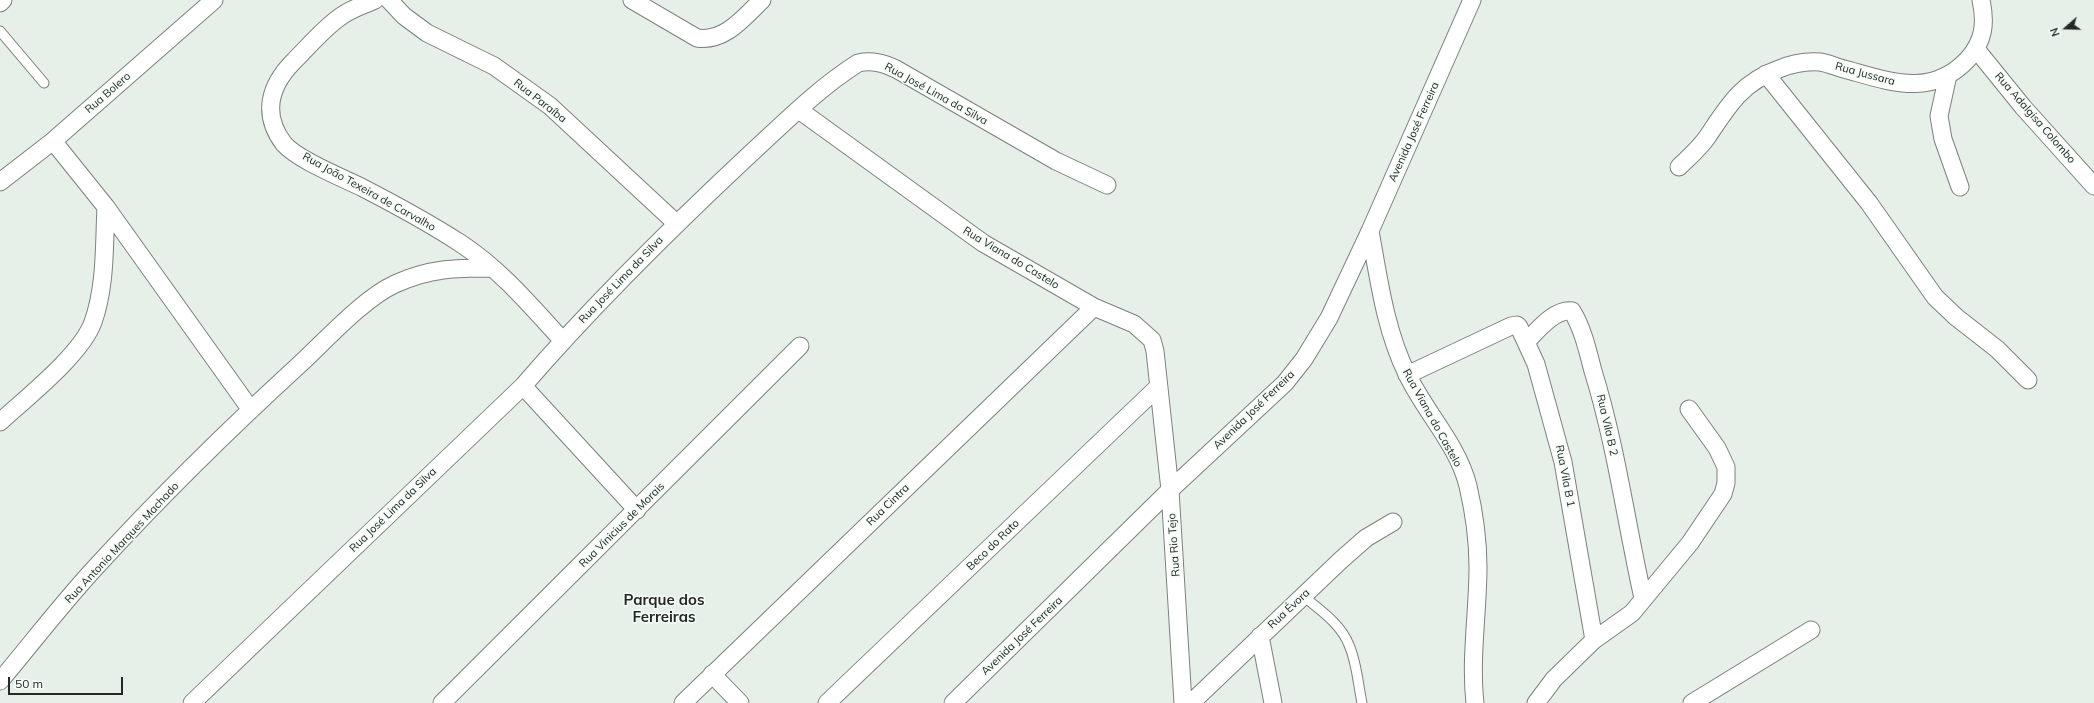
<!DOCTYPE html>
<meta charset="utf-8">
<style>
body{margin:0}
#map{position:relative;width:2094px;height:703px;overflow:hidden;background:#e7efe9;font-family:Mulish,sans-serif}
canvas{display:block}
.north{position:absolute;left:2046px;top:8px;width:40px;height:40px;-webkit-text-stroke:3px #f4fcf6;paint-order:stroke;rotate:250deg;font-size:11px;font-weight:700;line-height:16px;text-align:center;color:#252826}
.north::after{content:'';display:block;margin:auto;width:14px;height:18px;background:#252826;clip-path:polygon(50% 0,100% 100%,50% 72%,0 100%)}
.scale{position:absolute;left:8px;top:677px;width:115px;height:18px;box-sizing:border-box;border:2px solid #252826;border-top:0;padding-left:5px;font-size:12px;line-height:14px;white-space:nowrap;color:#252826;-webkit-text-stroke:3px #f4fcf6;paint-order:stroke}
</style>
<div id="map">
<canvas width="2094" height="703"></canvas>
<div class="north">N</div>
<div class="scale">50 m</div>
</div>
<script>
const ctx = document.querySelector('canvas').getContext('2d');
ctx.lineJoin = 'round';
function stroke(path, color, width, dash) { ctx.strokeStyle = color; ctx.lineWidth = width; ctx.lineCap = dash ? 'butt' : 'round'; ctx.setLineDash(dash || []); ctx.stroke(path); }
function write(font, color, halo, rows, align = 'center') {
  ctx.font = font + ' Mulish,sans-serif'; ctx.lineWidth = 3; ctx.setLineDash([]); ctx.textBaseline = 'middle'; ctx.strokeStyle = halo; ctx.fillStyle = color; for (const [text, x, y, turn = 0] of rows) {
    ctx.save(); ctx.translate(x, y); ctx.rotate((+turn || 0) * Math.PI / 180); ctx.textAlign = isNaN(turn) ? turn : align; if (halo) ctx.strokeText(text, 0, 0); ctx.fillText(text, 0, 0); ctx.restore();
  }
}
const service = new Path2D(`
 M0 31 44 83
 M1303 596C1320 610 1341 624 1349 645 1357 663 1358 684 1362 703`);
const minor = new Path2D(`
 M375 0C364 5 350 9 340 17 323 29 309 46 294 61 270 85 261 114 284 144 298 160 343 178 363 188 396 205 429 223 460 243 500 269 531 306 563 341
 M389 0 404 16 427 33 494 66 550 106 676 223
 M632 0 697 38C725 42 743 18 762 0
 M0 3 3 0
 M1976 49 2023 107 2094 186
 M1766 74 1869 203 1935 297 1956 317 1997 349 2028 380
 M1948 75 1939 116 1943 139 1960 187
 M799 110 983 243 1094 307 1134 324 1152 340 1155 351 1170 490 1183 703
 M53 141 106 207 251 410
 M1679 167C1689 157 1700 148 1708 136 1728 106 1742 82 1779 69 1791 64 1807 61 1820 62 1828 63 1836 67 1844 69 1888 81 1931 99 1968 59 1984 41 1986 23 1981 0
 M0 182 53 141 214 0
 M1370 231C1379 280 1385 329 1407 374 1425 412 1458 445 1468 486 1474 512 1478 540 1478 567 1478 612 1470 658 1475 703
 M1526 342C1537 331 1554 309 1572 311 1583 329 1588 352 1593 371 1616 445 1626 522 1643 598
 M1407 375 1511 326 1517 325 1519 327 1536 364 1563 462 1594 640
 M523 386 637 510
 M0 422C26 398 82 354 93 322 106 286 104 244 106 207
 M1260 636 1273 703
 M712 674 740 703
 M0 681C31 644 61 605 94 569 159 498 228 430 299 365 325 341 364 298 395 284 430 268 456 268 492 268
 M192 703 523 386C593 305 669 230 747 157 782 125 817 89 858 63 872 60 883 63 896 69L1056 161 1107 185
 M442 703 800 346
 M683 703 1094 307
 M827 703 1158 387
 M953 703 1170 490 1285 383 1304 359 1329 318 1370 231 1472 0
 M1191 703 1341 560 1366 538 1393 522
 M1536 703 1554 679 1594 640 1632 613 1690 543 1723 494 1726 483V467L1717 448 1689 409
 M1692 703 1811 630`);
stroke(service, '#7b827c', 11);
stroke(minor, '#7b827c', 19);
stroke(service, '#fff', 9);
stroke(minor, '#fff', 17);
write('11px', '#252826', '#f4fcf6', [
 ["Rua Jussara",1865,74,15],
 ["Rua Bolero",108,93,-41],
 ["Rua José Lima da Silva",936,94,29],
 ["Rua Paraíba",540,101,38],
 ["Rua Adalgisa Colombo",2035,118,49],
 ["Avenida José Ferreira",1414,132,-66],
 ["Rua João Texeira de Carvalho",369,192,29],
 ["Rua Viana do Castelo",1011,258,31],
 ["Rua José Lima da Silva",621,280,-46],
 ["Avenida José Ferreira",1254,410,-44],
 ["Rua Viana do Castelo",1432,418,61],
 ["Rua Vila B 2",1607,425,77],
 ["Rua Vila B 1",1565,476,79],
 ["Rua Cintra",888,505,-44],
 ["Rua José Lima da Silva",393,510,-44],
 ["Rua Vinicius de Morais",622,525,-45],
 ["Rua Antonio Marques Machado",122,543,-47],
 ["Beco do Rato",993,545,-44],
 ["Rua Rio Tejo",1174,545,-94],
 ["Rua Évora",1289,609,-43],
 ["Avenida José Ferreira",1022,636,-44]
]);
write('bold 15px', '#252826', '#f4fcf6', [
 ["Parque dos",664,600],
 ["Ferreiras",664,617]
]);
</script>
